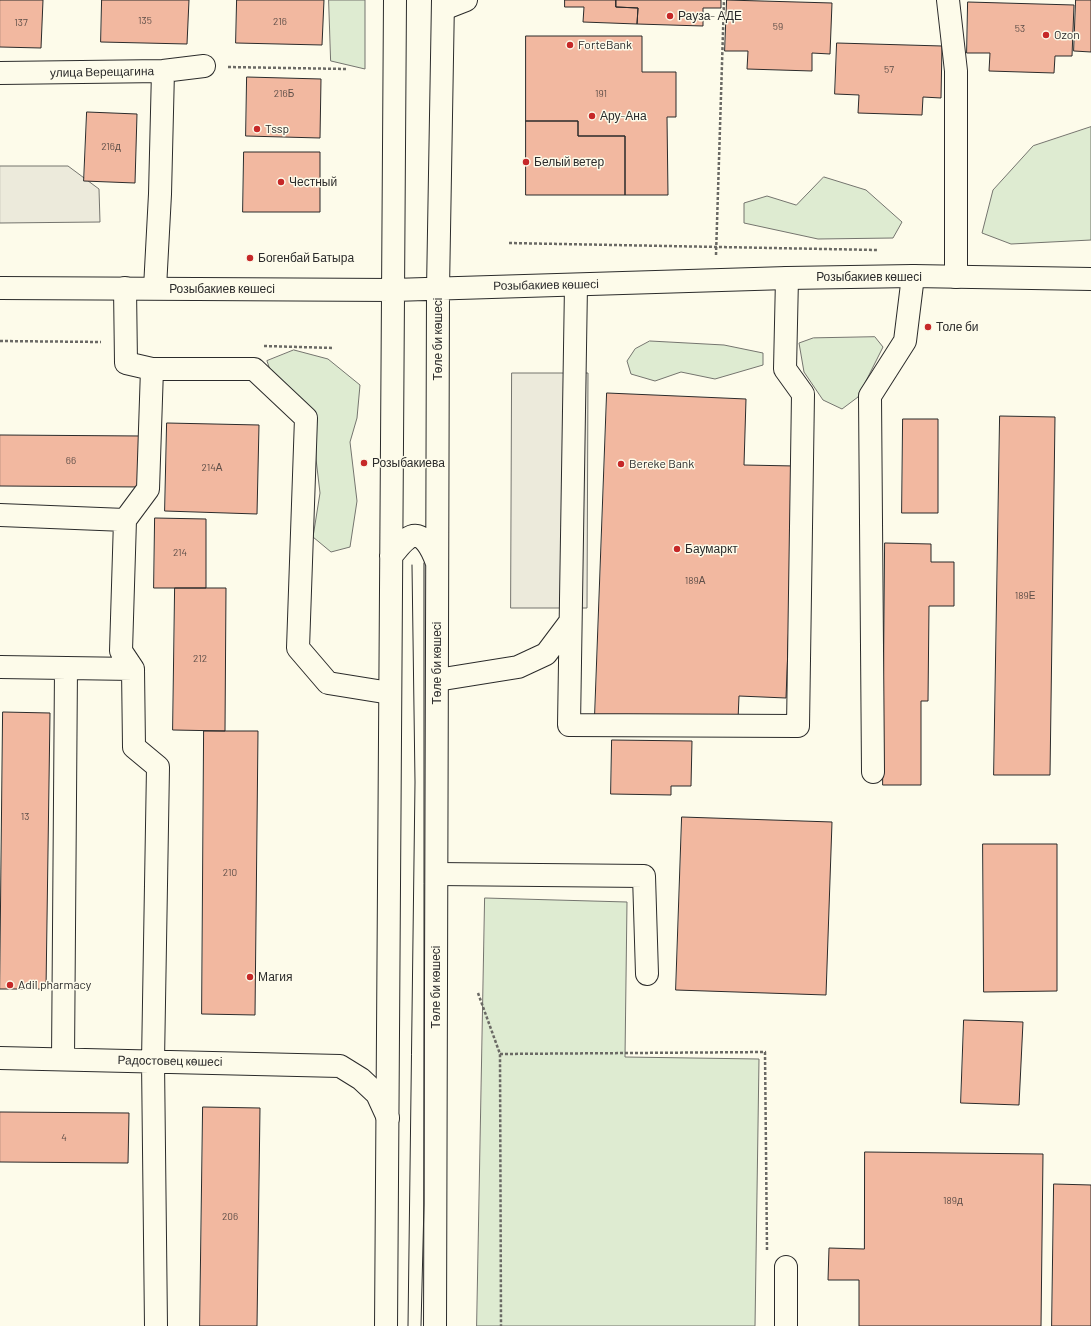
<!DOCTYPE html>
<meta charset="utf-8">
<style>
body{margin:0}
canvas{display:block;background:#fdfbea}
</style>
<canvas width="1091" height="1326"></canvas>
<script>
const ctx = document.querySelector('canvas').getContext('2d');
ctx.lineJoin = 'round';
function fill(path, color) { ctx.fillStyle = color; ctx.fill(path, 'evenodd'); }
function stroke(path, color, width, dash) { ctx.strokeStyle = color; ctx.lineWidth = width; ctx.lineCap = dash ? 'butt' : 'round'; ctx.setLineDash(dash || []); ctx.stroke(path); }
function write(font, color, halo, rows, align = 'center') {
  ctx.font = font + ' Barlow,sans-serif'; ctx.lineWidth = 3; ctx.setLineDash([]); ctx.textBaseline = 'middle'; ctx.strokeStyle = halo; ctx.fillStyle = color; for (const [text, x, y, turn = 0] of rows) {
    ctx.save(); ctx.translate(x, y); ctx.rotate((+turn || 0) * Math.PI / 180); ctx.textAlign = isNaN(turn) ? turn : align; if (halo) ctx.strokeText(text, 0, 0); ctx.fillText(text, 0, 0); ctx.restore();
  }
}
const green = new Path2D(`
 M329 0H365V69L331 61Z
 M1091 127V240L1011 244 982 233 993 190 1033 146Z
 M824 177 866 190 902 222 893 238 818 239 744 223V203L767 196 796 205Z
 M875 337 883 347 858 397 842 409 823 400 804 372 799 343 813 338Z
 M650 341 724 345 763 353V365L715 379 681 372 655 381 631 374 627 361 635 349Z
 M294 350 328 359 360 385 357 418 350 442 357 501 350 547 331 552 313 537 320 493 316 459 315 419 275 384 267 361Z
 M485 898 627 902 625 1057 759 1059 755 1326H477Z`);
fill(green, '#deebd1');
stroke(green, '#74746e', 1);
const parking = new Path2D(`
 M0 166H68L99 189 100 222 0 223Z
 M512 373H588L587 608H511Z`);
fill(parking, '#eceadb');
stroke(parking, '#74746e', 1);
const building = new Path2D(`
 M0 0H43L41 48 0 47Z
 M102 0H189L187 44 101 42Z
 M237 0H324L322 45 236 43Z
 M565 0H616V7L638 8 637 24 583 22 584 7H565Z
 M616 0H721V8H703V26L637 24 638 8 616 7Z
 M727 0 832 3 830 54 812 53V71L747 69 748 51H725Z
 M1076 0H1091V52L1074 51Z
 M968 2 1074 5 1072 56H1055L1054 73 989 71 990 53H967Z
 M526 36H642V72H676V117H667L668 195H625V136H578V121H526Z
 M837 43 942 46 941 98 923 97 922 115 858 113 859 95 835 94Z
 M247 77 321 79 320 138 246 136Z
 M87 112 137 114 135 183 84 181Z
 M526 121H578V136H625V195H526Z
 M244 152H320V212H243Z
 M607 393 746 399 744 465 795 466 786 698 739 696 738 720 595 715Z
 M1000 416 1055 417 1050 775H994Z
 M903 419H938V513H902Z
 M167 423 259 425 257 514 165 511Z
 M0 435 142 436V487L0 486Z
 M155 518 206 519V588H154Z
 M885 543 931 544V562H954V606H929L928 701H921V785H883Z
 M175 588H226L225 731 173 730Z
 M3 712 50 713 46 989H0Z
 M204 731H258L255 1015 202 1014Z
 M612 740 692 741 691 786H671V795L611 794Z
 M682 817 832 822 826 995 676 990Z
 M983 844H1057V991L984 992Z
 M964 1020 1023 1022 1019 1105 961 1103Z
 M203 1107 260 1108 257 1326H200Z
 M0 1112 129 1113 128 1163 0 1162Z
 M865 1152 1043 1154 1041 1326H859V1280H828L829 1248 864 1249Z
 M1054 1184 1091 1185V1326H1052Z`);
fill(building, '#f2b8a0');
stroke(building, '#2b2b2b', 1);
const minor = new Path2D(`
 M948 0 956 71V277
 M443 9 466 0
 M0 73 163 71 204 66
 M576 285 569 725 798 726 803 394 785 369 787 278
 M125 288 126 363 152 369H254L306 418 298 648 328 683 390 693
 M155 288 160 194 163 71
 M152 369 148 489 125 520 121 651 133 669 134 747 158 767 153 1061 156 1326
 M0 515 125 520
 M0 667 133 669
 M437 680 518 667 546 654 570 622
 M873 772 870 396 905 341 913 276
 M437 874 644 876 647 974
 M0 1058 340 1066 361 1079 377 1094 388 1118
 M63 1059 66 668
 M786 1267V1326`);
const major = new Path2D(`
 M0 288 393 290 787 278 913 276 1091 279
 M391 556C396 551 401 543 407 539 423 527 433 552 437 563
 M386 1326 395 0
 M435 1326 438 289 443 0`);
stroke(minor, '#2b2b2b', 24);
stroke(major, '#2b2b2b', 24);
stroke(new Path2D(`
 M228 67 346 69
 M509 243 877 250
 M716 255 724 0
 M0 341 101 342
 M264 346 334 348
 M478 993 500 1054 501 1326
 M500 1054 765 1052 767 1250`), '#6a6964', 2.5, [3, 2]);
stroke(minor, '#fdfbea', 22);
stroke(major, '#fdfbea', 22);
stroke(new Path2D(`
 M408 1326 415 782 412 565
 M421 1326 424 1204V563`), '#2b2b2b', 1);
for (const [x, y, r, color] of [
 [670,16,4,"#c62828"],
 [1046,35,4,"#c62828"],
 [570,45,4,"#c62828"],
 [592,116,4,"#c62828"],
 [257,129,4,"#c62828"],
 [526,162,4,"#c62828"],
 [281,182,4,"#c62828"],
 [250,258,4,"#c62828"],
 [928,327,4,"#c62828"],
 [364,463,4,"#c62828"],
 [621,464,4,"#c62828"],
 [677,549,4,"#c62828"],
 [250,977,4,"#c62828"],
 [10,985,4,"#c62828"]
]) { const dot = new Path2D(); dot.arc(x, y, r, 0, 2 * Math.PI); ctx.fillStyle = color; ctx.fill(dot); stroke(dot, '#fdfbea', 1.5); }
write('10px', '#5d4e48', null, [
 ["135",145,21],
 ["216",280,22],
 ["137",21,23],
 ["59",778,27],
 ["53",1020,29],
 ["57",889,70],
 ["216Б",284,94],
 ["191",601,94],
 ["216д",111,147],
 ["66",71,461],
 ["214А",212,468],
 ["214",180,553],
 ["189А",695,581],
 ["189Е",1025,596],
 ["212",200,659],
 ["13",25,817],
 ["210",230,873],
 ["4",64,1138],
 ["189д",953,1201],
 ["206",230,1217]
]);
write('12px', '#2b2b2b', '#fdfbea', [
 ["Рауза- АДЕ",678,16],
 ["Ozon",1054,35],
 ["ForteBank",578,45],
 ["Ару-Ана",600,116],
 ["Tssp",265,129],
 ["Белый ветер",534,162],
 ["Честный",289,182],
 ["Богенбай Батыра",258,258],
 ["Толе би",936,327],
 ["Розыбакиева",372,463],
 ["Bereke Bank",629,464],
 ["Баумаркт",685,549],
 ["Магия",258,977],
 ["Adil pharmacy",18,985]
], 'left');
write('12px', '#2b2b2b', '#fdfbea', [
 ["улица Верещагина",102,72,-1],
 ["Розыбакиев көшесі",869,277],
 ["Розыбакиев көшесі",546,285,-1],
 ["Розыбакиев көшесі",222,289],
 ["Төле би көшесі",438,339,-90],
 ["Төле би көшесі",437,663,-90],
 ["Төле би көшесі",436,987,-90],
 ["Радостовец көшесі",170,1061,1]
]);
</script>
